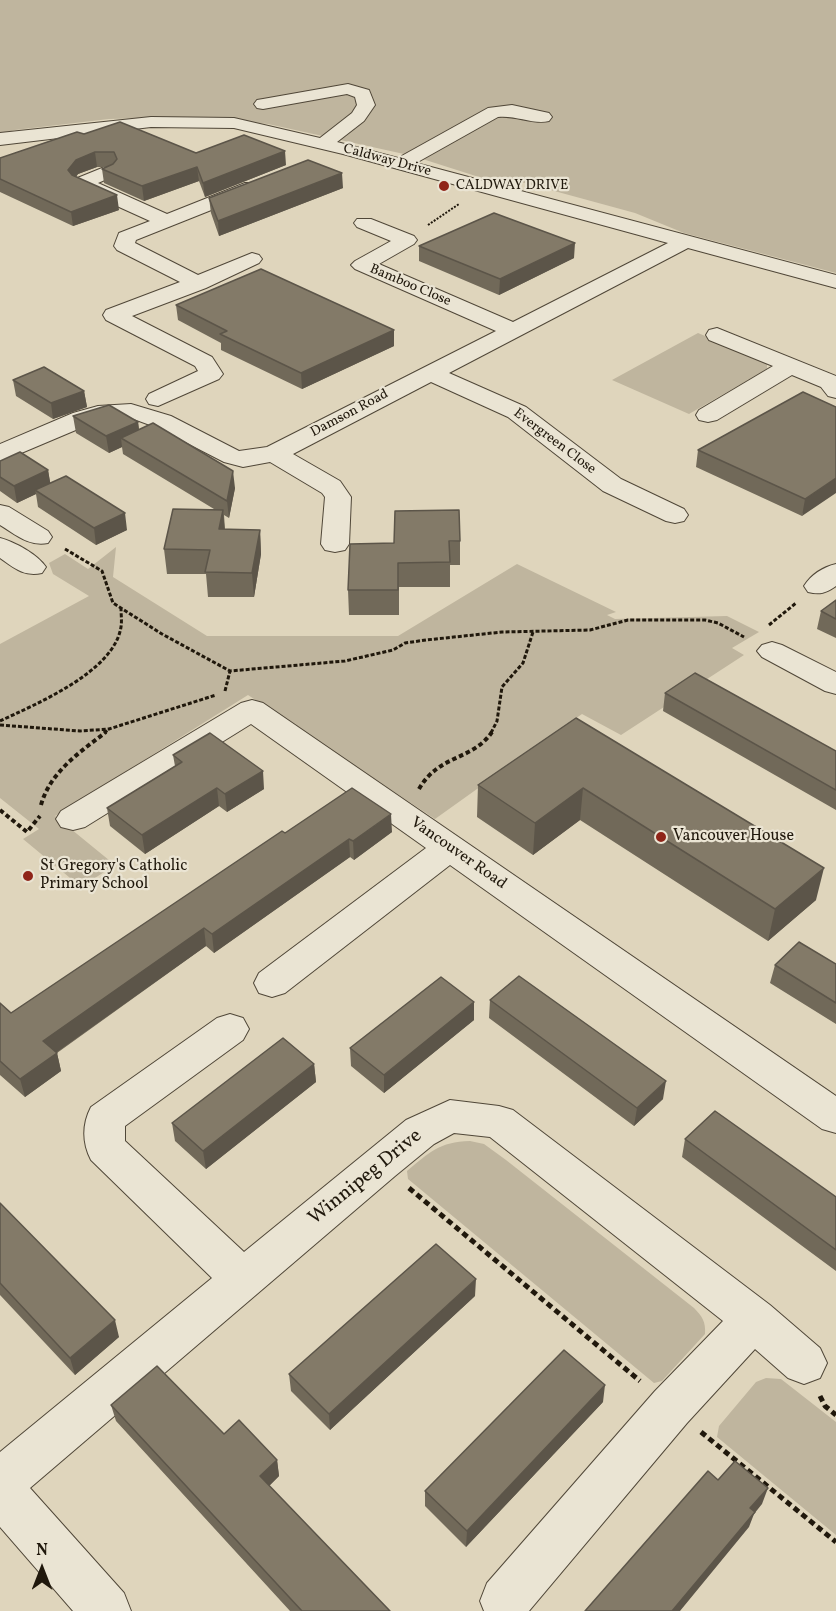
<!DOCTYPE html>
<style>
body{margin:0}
#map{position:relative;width:836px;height:1611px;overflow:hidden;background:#dfd5bc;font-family:Vollkorn,serif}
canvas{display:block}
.north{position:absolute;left:12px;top:1539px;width:60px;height:60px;-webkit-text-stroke:4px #eae4d3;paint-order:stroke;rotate:0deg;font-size:16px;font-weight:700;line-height:24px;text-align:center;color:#20180c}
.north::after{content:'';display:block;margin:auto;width:21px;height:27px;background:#20180c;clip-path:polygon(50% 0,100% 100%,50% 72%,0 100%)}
</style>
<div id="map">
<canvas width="836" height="1611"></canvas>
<div class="north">N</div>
</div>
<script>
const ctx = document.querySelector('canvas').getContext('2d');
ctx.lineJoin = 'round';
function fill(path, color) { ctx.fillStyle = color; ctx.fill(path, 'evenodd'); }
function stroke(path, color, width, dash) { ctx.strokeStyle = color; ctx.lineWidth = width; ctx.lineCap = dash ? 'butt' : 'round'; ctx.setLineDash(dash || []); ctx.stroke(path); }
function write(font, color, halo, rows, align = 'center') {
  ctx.font = font + ' Vollkorn,serif'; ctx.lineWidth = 4.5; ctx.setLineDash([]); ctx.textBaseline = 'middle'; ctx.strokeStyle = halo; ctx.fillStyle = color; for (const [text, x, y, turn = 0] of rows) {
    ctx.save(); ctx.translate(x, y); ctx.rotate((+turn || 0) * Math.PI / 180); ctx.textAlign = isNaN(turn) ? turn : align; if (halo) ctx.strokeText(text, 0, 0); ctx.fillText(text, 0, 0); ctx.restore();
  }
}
fill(new Path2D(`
 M0 0H836V273L684 233 635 213 514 180 504 185 413 156 268 124 193 117 109 119 15 130 0 134Z
 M698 333 762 360 767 364V369L689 414 612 380Z
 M116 547 113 577 207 636H398L517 564 616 612 607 615 615 619 727 616 759 632 732 648 744 655 621 735 582 714 435 819 248 695 55 816 115 865 81 887 23 839 39 829 0 798V644L89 596 53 574 49 563 65 554 88 569Z
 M470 1141 484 1144 506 1160 694 1308C702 1316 706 1322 705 1334L662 1381 654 1383 408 1179 407 1171C430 1152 439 1142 470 1141Z
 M766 1378 781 1379 836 1422V1535L717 1437 719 1426 756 1382Z`), '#bfb59e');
const minor = new Path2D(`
 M348 84 369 90 375 105 364 121 337 142 398 158 488 108 512 105 549 113 552 117 549 121C534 125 516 115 498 117L416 163 836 275V288L688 248 449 373 526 407 621 479 684 509 688 515 684 521 675 523 666 521 603 491 508 417 431 382 293 454 340 481 351 497 349 544 345 550 335 552 325 550 321 544 325 497 322 493 270 462 243 467 224 462 158 428 131 418H115L90 424 0 462V444L73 413 98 406 131 404 171 416 239 451 267 447 496 331 355 269 351 265 355 261 391 241 357 227 354 223 357 219H371L414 236 417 240 414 244 379 264 513 322 668 243 343 154 234 128 151 127 0 145V133L151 117 234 118 320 138 352 113 357 105 355 97 347 94 263 109 257 108 254 104 257 100 263 99Z
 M107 166 114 168 117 172 114 176 98 183 167 214 245 183H259L262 187 259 191 136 240 135 243 198 275 252 253 259 255 262 259 259 263 206 288 132 316 212 357 223 374 219 379 158 406 149 404 146 399 149 394 198 371 195 366 106 320 103 315 106 310 180 282 117 250 114 246 119 233 150 221 75 187 72 183 75 179Z
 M717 328 836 376V398L828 396 821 387 792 375 717 420 708 422 699 420 696 415 699 410 773 366 709 340 706 335 709 330Z
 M0 505 9 507 48 531 52 537 48 543C29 547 15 534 0 525Z
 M0 538C15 542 37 554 46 567L42 573C24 577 14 568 0 558Z
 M836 564V586C826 593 820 595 808 592L804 586C811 575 823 567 836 564Z
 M772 642 782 645 836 672V694L825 691 762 657 757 651 762 645Z
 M252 700 263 703 836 1096V1133L822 1129 450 865 285 993 272 997 259 993 254 983 259 973 426 848 251 724 85 827 73 830 61 827 56 819 61 811 241 703Z
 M230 1014 243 1018 249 1029 243 1040 125 1126V1141L244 1252 406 1120 450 1100 499 1106 513 1110 770 1305 820 1348 827 1363 820 1378 804 1384 788 1378 755 1349 687 1423 529 1611H484L480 1601 487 1583 655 1391 723 1321 490 1137 454 1133 434 1144 395 1176 30 1488 124 1593 131 1611H73L0 1527V1452L212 1278 91 1160C82 1143 82 1124 91 1107L217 1018Z`);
stroke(minor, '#504738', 2);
stroke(new Path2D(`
 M428 225 459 204`), '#20180c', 2, [2, 1.5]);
stroke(new Path2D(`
 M65 549 102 571 113 603 162 634 230 671 345 661 393 650 405 643 426 640 502 632 590 630 628 620H705L718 623 744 637
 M769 625 796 603
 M225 691 230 671
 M0 721C36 704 114 672 121 627 122 621 121 614 121 608
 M0 725 80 731 109 729 216 695
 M104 733 108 730
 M491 733 497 721 502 687 523 663 533 632`), '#20180c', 3, [4, 2]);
stroke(new Path2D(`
 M419 789C439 754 472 761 492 732
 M41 805C50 772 80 752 106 732
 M0 810 27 832 40 816`), '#20180c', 4, [4.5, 3]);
stroke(new Path2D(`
 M409 1188 640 1381
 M820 1396 825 1406 836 1415
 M701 1432 836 1542`), '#20180c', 5, [6, 4]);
fill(minor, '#eae4d3');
fill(new Path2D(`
 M84 134 196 153 286 165 205 197 199 181 144 201 104 183 102 169 106 167H97L78 174 76 177 119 210 73 226 0 192V158Z
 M343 188 219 236 211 213 209 198Z
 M419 246 574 258 499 295 419 261Z
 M176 305 394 346 302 389 221 350V343L178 320Z
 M13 380 84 391 87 407 53 419 16 396Z
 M836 407 802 516 696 467 698 450Z
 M73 416 138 422 139 429 235 488 229 518 224 515 225 529 260 530 261 554 254 597H208L206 574H167L164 549 214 509 123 454 122 447 109 453 76 433Z
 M0 461 48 470 50 483 127 530 96 545 38 507 36 494 17 503 0 491Z
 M460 541V565H450V587H399V615H349L348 590 394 543Z
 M836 600V638L817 629 821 611Z
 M665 693 836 751V810L663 711Z
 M576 718 816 900 768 941 580 820 533 855 477 817 478 785Z
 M173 755 264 789 227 812 219 806 145 854 110 826 107 808 175 766Z
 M392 832 354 860 350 857 214 953 206 946 57 1053 61 1071 25 1097 0 1075V1003L11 1013 285 833Z
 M836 964V1024L770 983 775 965Z
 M490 1000 663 1099 634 1126 489 1018Z
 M474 1002V1020L384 1093 351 1066 350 1048Z
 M314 1064 316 1082 206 1169 175 1141 172 1123Z
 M685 1139 836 1197V1271L682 1157Z
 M0 1203 119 1337 75 1375 0 1295Z
 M475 1296 330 1430 291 1391 289 1374Z
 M603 1402 466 1547 425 1506V1491Z
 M111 1405 277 1460 279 1476 269 1486 390 1611H290L116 1421Z`), '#716959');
fill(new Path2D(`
 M285 151 286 165 205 197 203 183Z
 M95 152 97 167 78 174 70 184 68 170 76 160Z
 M197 167 199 181 144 201 142 186Z
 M342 173 343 188 219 236 218 221Z
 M117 195 119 210 73 226 71 212Z
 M575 243 574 258 499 295 500 279Z
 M394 330V346L302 389 301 373Z
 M84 391 87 407 53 419 51 403Z
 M138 422 140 439 121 438 122 447 109 453 106 436Z
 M48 470 51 487 35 490 36 494 17 503 14 486Z
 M233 471 235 488 229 518 227 501Z
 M836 478V493L802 516 805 499Z
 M223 510 225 534 219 529Z
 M125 513 127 530 96 545 94 528Z
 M260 530 261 554 254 597 252 573Z
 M263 771 264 789 227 812 225 794Z
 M217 788 219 806 145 854 142 835Z
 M583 788 580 820 533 855 535 823Z
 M391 814 392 832 354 860 353 841Z
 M349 839 350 857 214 953 212 934Z
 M824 868 816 900 768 941 775 909Z
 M204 928 206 946 47 1059 43 1041Z
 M474 1002V1020L384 1093V1075Z
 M57 1053 61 1071 25 1097 20 1079Z
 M314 1064 316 1082 206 1169 203 1151Z
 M666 1081 663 1099 634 1126 637 1108Z
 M476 1279 475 1296 330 1430 329 1414Z
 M115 1320 119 1337 75 1375 70 1358Z
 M605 1385 603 1402 466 1547 467 1531Z
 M277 1460 279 1476 263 1492 260 1476Z
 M768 1488 762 1504 754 1514 749 1527 680 1611H672L750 1508Z`), '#5c5549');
const building = new Path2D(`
 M120 122 196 153 244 135 285 151 203 183 197 167 142 186 102 169 113 164 117 159 114 152H95L76 160 68 170 72 175 117 195 71 212 0 179V158L77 132 84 134Z
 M308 160 342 173 218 221 209 198Z
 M494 213 575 243 500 279 419 246Z
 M261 269 394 330 301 373 220 334 227 331 176 305Z
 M44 367 84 391 51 403 13 380Z
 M803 392 836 407V478L805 499 698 450Z
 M109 405 138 422 106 436 73 416Z
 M153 423 233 471 227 501 121 438Z
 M20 452 48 470 14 486 0 477V461Z
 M66 476 125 513 94 528 35 490Z
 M173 509 223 510 219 529 260 530 252 573 205 572 210 550 164 549Z
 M459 510 460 541H449L450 562 398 563V590H348L350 544 394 543 395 511Z
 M836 600V619L821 611Z
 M695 673 836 751V790L665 693Z
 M576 718 824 868 775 909 583 788 535 823 478 785Z
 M210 733 263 771 225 794 217 788 142 835 107 808 182 762 173 755Z
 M352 788 391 814 353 841 349 839 212 934 204 928 43 1041 57 1053 20 1079 0 1061V1003L11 1013 282 831 285 833Z
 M799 942 836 964V1003L775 965Z
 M519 976 666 1081 637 1108 490 1000Z
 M441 977 474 1002 384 1075 350 1048Z
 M283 1038 314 1064 203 1151 172 1123Z
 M715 1111 836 1197V1250L685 1139Z
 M0 1203 115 1320 70 1358 0 1283Z
 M436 1244 476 1279 329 1414 289 1374Z
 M564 1350 605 1385 467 1531 425 1491Z
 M157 1366 224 1434 239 1420 277 1460 260 1476 390 1611H302L111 1405Z
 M735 1461 768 1488 750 1508 755 1512 672 1611H585L708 1471 718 1480Z`);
fill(building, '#837a68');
stroke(building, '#5c5549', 1.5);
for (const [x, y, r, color] of [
 [444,186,6,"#8f2418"],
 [661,837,6,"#8f2418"],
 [28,876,6,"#8f2418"]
]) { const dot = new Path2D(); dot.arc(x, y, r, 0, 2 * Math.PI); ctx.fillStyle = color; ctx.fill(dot); stroke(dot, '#eae4d3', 2); }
write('14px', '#20180c', '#eae4d3', [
 ["Caldway Drive",387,161,15],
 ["Bamboo Close",410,286,23],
 ["Damson Road",350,414,-28],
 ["Evergreen Close",554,442,37]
]);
write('14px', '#20180c', '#eae4d3', [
 ["CALDWAY DRIVE",456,186]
], 'left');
write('16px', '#20180c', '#eae4d3', [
 ["Vancouver House",673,837],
 ["St Gregory's Catholic",40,867],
 ["Primary School",40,885]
], 'left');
write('16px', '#20180c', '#eae4d3', [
 ["Vancouver Road",458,854,35]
]);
write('20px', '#20180c', '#eae4d3', [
 ["Winnipeg Drive",366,1178,-39]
]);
</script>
